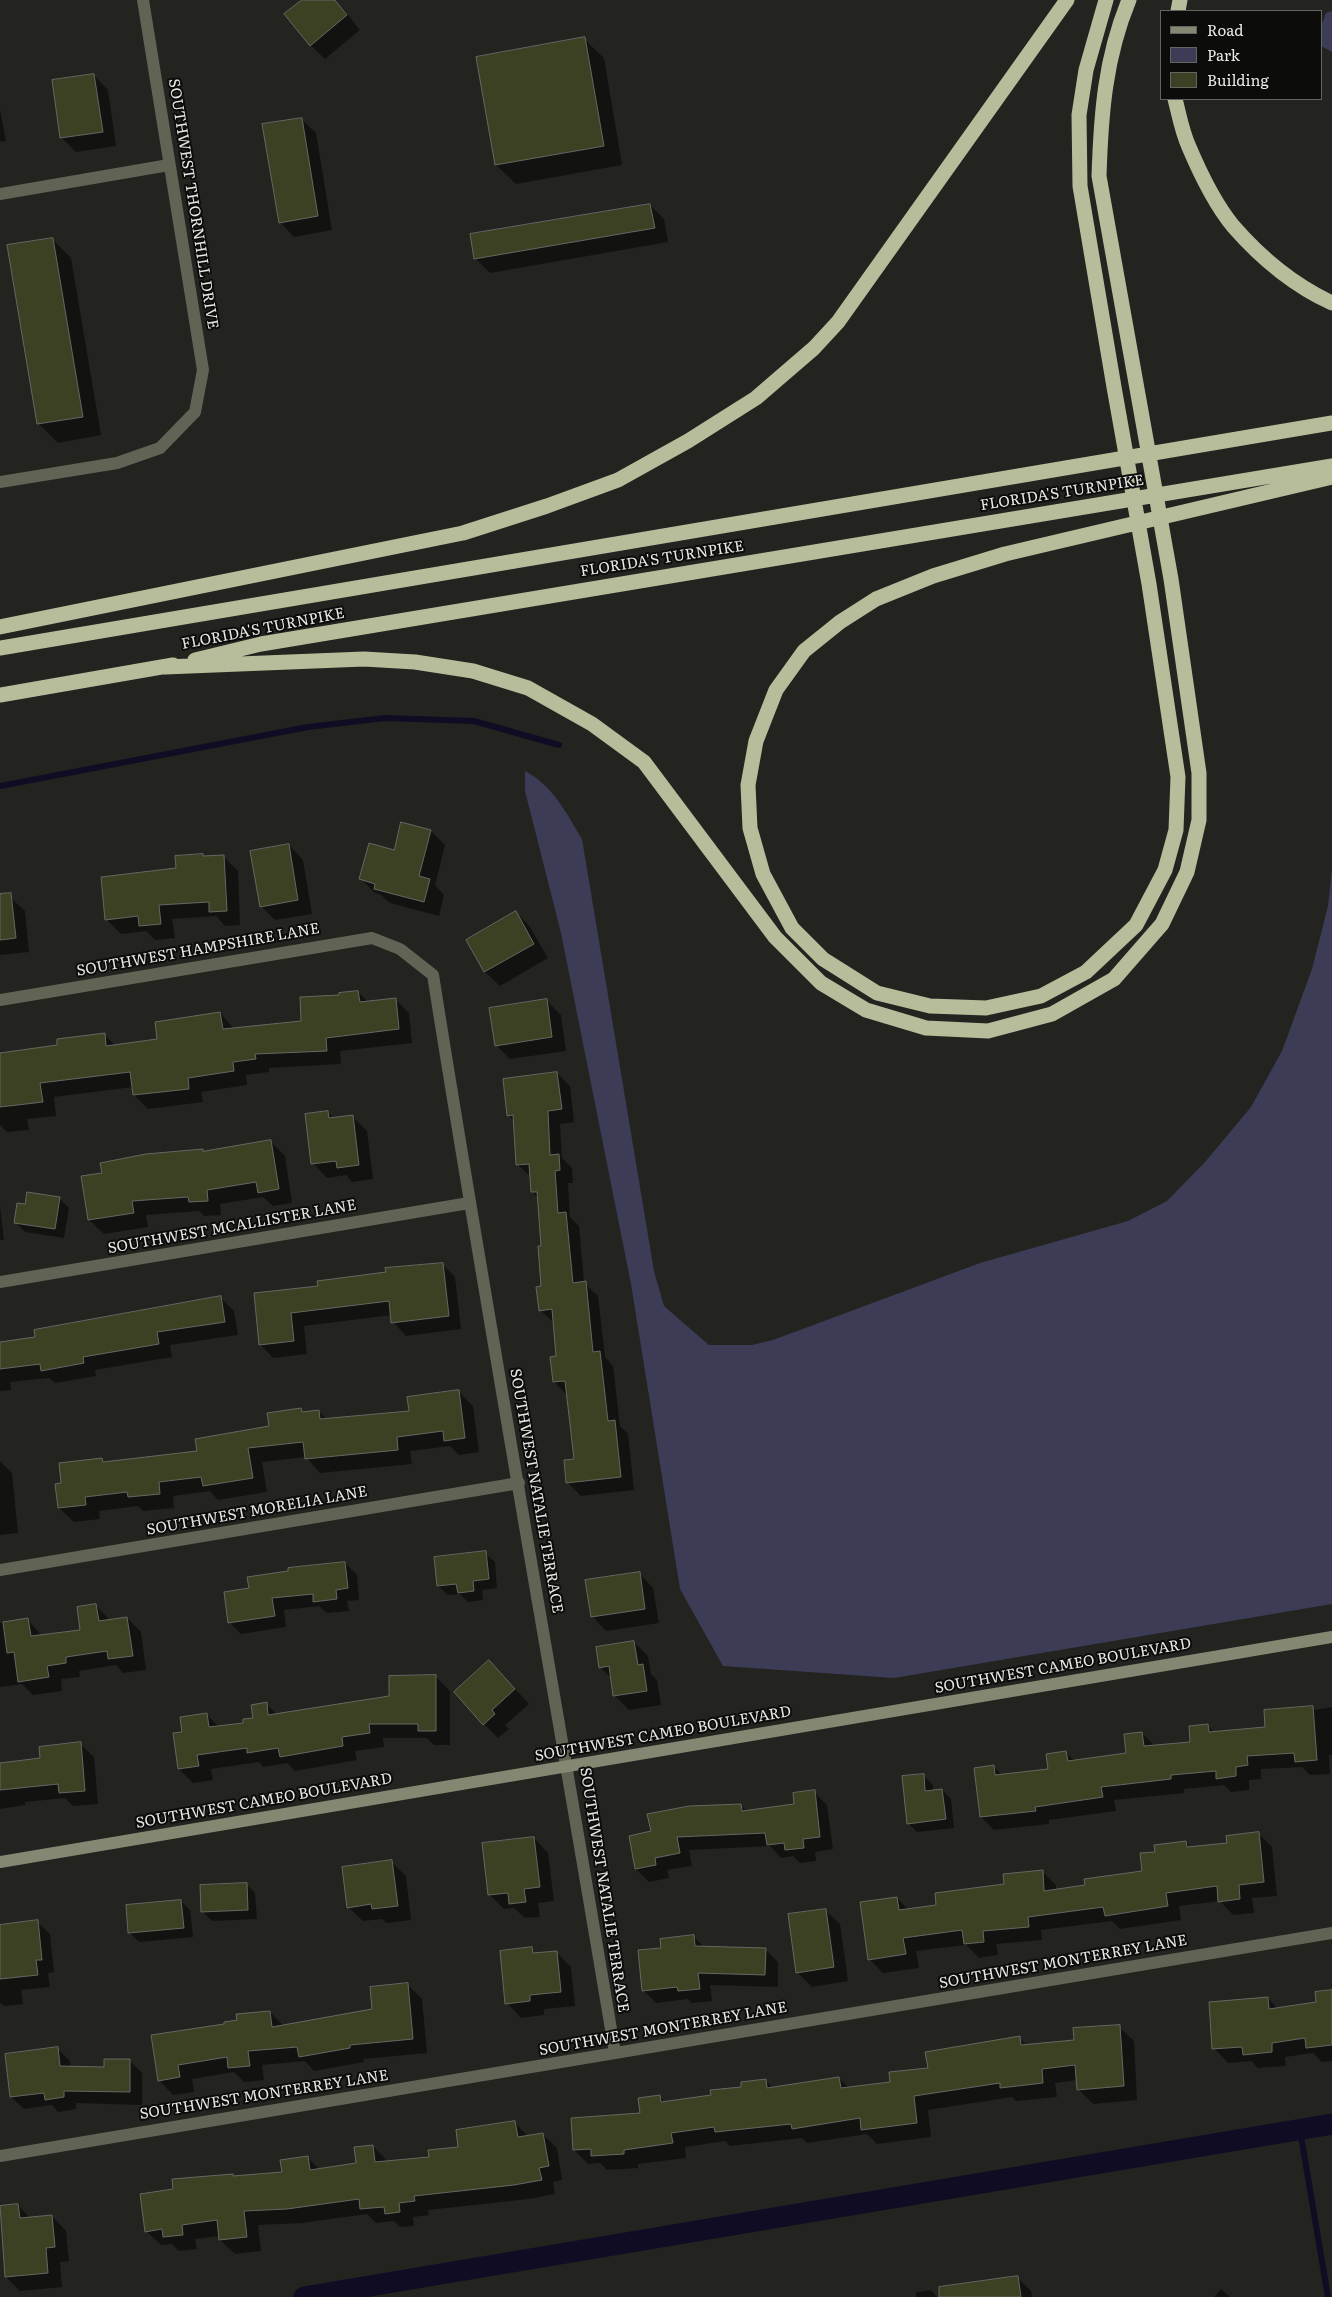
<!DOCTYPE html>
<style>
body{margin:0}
#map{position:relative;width:1332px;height:2297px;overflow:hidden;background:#232320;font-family:Literata,serif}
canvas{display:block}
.legend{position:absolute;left:1160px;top:10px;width:162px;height:90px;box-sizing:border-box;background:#0c0d0b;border:1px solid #646563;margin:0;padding:6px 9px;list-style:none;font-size:15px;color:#e8e8e6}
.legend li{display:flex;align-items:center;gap:10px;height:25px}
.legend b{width:25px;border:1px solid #646563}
</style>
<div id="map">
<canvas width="1332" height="2297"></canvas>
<ul class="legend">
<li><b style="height:6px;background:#848771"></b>Road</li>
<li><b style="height:14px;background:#3d3c56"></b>Park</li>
<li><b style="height:14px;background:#3d4123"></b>Building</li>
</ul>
</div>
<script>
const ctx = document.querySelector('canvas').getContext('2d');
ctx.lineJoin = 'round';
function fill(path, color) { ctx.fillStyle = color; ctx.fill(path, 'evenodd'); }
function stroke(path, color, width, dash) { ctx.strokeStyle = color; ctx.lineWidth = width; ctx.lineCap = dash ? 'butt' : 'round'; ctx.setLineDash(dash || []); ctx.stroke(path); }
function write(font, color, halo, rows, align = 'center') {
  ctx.font = font + ' Literata,serif'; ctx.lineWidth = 4; ctx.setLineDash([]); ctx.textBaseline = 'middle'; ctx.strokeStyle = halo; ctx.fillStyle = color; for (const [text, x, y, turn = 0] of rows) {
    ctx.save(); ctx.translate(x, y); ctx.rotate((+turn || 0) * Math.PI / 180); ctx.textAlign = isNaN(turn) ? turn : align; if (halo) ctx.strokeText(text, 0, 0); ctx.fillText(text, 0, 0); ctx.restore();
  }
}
fill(new Path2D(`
 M1332 11V52L1321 46V26L1326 13Z
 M525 771C554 787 565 811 582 839L654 1271 664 1306 709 1345H752L773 1340 980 1263 1128 1221 1167 1201 1205 1162 1251 1107 1282 1051 1312 969 1328 906 1332 869V1604L894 1678 723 1666 680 1589 631 1284 561 933 525 791Z`), '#3d3c56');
fill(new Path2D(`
 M304 0H336L360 30 325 59 310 45Z
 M584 39 604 58 622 165 516 184 496 165Z
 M94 75 108 90 116 146 76 152 61 137Z
 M0 109 6 141 0 142Z
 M301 119 316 133 332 230 294 237 280 222Z
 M650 205 664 219 668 242 490 273 475 258Z
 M52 239 71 258 101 435 58 443 39 424 9 246Z
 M402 823 431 831 445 845 435 885 444 895 439 916 390 903 381 895 375 893 361 879 395 851Z
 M289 845 303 860 312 914 275 920 261 906Z
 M203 856 205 858 224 857 238 871 240 925 225 926 216 916 172 919 175 938 155 940 146 931 121 934 106 919Z
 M10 897 25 911 29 952 0 955V898Z
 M516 912 530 927 548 958 500 986 485 972 467 940Z
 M358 992 368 1002 395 999 409 1013 412 1043 340 1051 341 1064 269 1068V1072L246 1075 247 1085 201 1092 203 1102 148 1109 134 1095 133 1087 54 1097 56 1116 27 1119 29 1130 7 1132 0 1125V1054L59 1046 104 1034 116 1046 159 1040 220 1013 234 1029 303 1023 341 996Z
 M547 1001 561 1015 566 1051 510 1059 496 1045Z
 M557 1073 570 1086 574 1122 560 1124 562 1158 572 1168 573 1183H568L570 1217 579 1226 584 1283 598 1296 605 1357 613 1366 620 1426 628 1434 634 1490 581 1496 567 1482 576 1460 567 1395 554 1382 558 1357 554 1323 540 1310 543 1287V1247L538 1198 532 1192 531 1177 517 1164 514 1121 509 1116Z
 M328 1112 334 1119 352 1116 367 1131 373 1179 352 1182 346 1175 327 1178 313 1163Z
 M270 1141 285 1156 292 1203 273 1206 263 1197 220 1204 221 1215 204 1216 199 1211 146 1215 148 1227 104 1234 89 1220 103 1174 202 1150 205 1152Z
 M59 1198 69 1208 64 1238 25 1232 15 1222 26 1206Z
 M0 1206 4 1240H0Z
 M442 1264 455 1277 461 1329 406 1336 393 1322 392 1315 304 1326 307 1354 273 1358 260 1344 255 1294 319 1287Z
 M221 1298 234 1311 238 1335 170 1345 172 1357 95 1370 96 1376 55 1383 49 1378 10 1382 11 1390 0 1391V1343L36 1338Z
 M458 1391 473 1406 479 1452 459 1455 450 1446 410 1451 412 1464 320 1473 306 1457 262 1462 267 1492 218 1500 210 1491 173 1496 174 1508 143 1511 138 1506 99 1511 100 1519 74 1522 59 1508 56 1485 63 1484 102 1459 106 1463 199 1452 270 1427 301 1410 305 1413 319 1411 327 1420 410 1412Z
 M0 1461 12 1473 18 1533 0 1535Z
 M485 1553 495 1562 497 1588 482 1590 483 1600 468 1602 460 1594 448 1595 438 1586Z
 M345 1563 357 1575 359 1600 347 1601 349 1611 327 1613 319 1606 284 1610 286 1627 241 1634 229 1622 250 1589Z
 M639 1573 653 1588 659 1623 606 1631 592 1616Z
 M96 1606 110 1620 127 1618 141 1632 146 1670 123 1673 116 1665 79 1671 80 1677 61 1679 62 1691 33 1695 22 1684 0 1687V1623L28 1620 42 1636 82 1631Z
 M634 1642 648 1656 651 1674 657 1680 661 1705 629 1710 614 1695 612 1679 600 1667Z
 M503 1676 529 1704 505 1725 509 1729 498 1738 484 1724Z
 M436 1677 450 1691V1745H434L427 1738H383L384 1747 355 1751 357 1760 295 1771 287 1763 263 1767 259 1762 211 1769 213 1780 193 1783 179 1769 184 1733 207 1715 219 1727 245 1724 255 1719 266 1704 277 1714 390 1697Z
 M1313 1707 1315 1710 1332 1707V1755H1329L1330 1774 1310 1775 1302 1767 1261 1769V1779L1249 1780V1790L1231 1792 1224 1785 1184 1789V1793L1114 1800 1116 1811 1049 1820V1824L994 1830 981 1817 994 1767 1003 1776 1050 1770 1066 1753 1075 1761 1127 1754 1142 1733 1155 1746 1192 1743 1207 1725 1215 1733 1266 1728Z
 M80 1744 94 1757 98 1804 73 1806 65 1798 25 1802V1805L0 1809V1764L41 1759Z
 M923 1775 933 1785V1791L942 1790 951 1799 954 1828 917 1832 908 1823Z
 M814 1792 827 1805 833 1849 815 1852 816 1861 800 1863 793 1856 781 1858 770 1846 689 1850 692 1866 667 1870 669 1878 649 1882 636 1869 652 1832 741 1806 747 1811 795 1805Z
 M1259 1834 1272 1847 1277 1896 1252 1898 1254 1913 1233 1915 1220 1901 1179 1906 1181 1920 1120 1929 1112 1921 1041 1930 1042 1940 996 1944 998 1955 979 1958 966 1945 916 1951 919 1968 883 1973 869 1959 897 1898 909 1910 938 1906 1006 1885 1042 1871 1056 1885V1890L1086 1886 1144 1872 1157 1853 1186 1842 1191 1848 1228 1844Z
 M534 1838 548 1853 554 1901 538 1903 540 1917 525 1918 514 1908 504 1909 489 1894Z
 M391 1862 406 1876 411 1920 387 1923 382 1919 363 1921 348 1907Z
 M246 1884 255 1893 257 1919 212 1921 203 1912Z
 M181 1901 190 1910 193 1937 139 1942 130 1933 127 1906Z
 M825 1910 840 1924 848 1981 812 1987 797 1972Z
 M37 1922 50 1934 54 1972 48 1973 50 1987 21 1990 23 2004 4 2006 0 2003V1925Z
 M694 1937 705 1948 766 1950 778 1962V1987L710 1985 712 2001 692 2003 688 1999 656 2003 643 1990 663 1949Z
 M531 1949 537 1954 556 1952 571 1967 575 2006 544 2009V2015L521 2018 507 2003Z
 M407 1984 422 1999 427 2053 363 2059 364 2062 314 2071 305 2061 262 2065 264 2080 244 2082 234 2072 192 2079 194 2092 173 2095 159 2080 225 2025 270 2012 284 2026 373 2010Z
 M1332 1991V2061L1322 2062 1313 2053 1285 2057 1286 2066 1258 2068 1251 2061 1228 2063 1214 2048 1268 1998 1278 2009 1318 2003Z
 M1119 2027 1134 2041 1137 2100 1093 2104 1078 2089V2080L1055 2083 1057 2097 1016 2101 1012 2097 928 2110 931 2137 877 2144 867 2134 807 2143 802 2138 730 2146 725 2141 685 2147 686 2158 638 2164V2168L607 2170 600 2163 588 2164 574 2150 642 2114 659 2096 665 2102 712 2096 765 2080 774 2089 839 2078 849 2088 891 2083 1019 2038 1028 2046 1075 2041Z
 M57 2048 70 2061 71 2067 105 2068 130 2061 142 2073V2105L76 2103V2109L58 2112 52 2105 24 2109 11 2097Z
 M515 2123 529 2137 542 2134 557 2148 562 2180 553 2182 555 2194 529 2199 428 2210 429 2215 413 2217 414 2226 400 2227 394 2221 376 2223 367 2214 302 2223 258 2225 261 2251 235 2254 220 2240V2236L195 2239 197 2249 179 2251 172 2244 161 2245 146 2231 174 2190 233 2175 235 2178 283 2173 308 2158 320 2170 357 2164 373 2146 388 2162 430 2158 459 2148Z
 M18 2205 31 2219 52 2216 66 2231 69 2261 60 2262 62 2287 20 2291 6 2277 0 2207Z
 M1018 2278 1031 2291 1032 2297H962Z
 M1221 2289 1230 2297H1214Z
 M931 2290 937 2297H916V2292Z`), '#0007');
stroke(new Path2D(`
 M0 786 308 727 385 718 474 721 559 745
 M1300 2130 1328 2297`), '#0f0c24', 6);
stroke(new Path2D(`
 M304 2297 1332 2124`), '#0f0c24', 21);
const building = new Path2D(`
 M302 0H335L347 15 310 46 284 14Z
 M585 37 604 146 495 165 476 57Z
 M94 74 103 132 60 138 52 80Z
 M302 118 318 216 279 223 262 124Z
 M650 204 655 228 474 259 470 234Z
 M53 238 83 417 37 424 7 245Z
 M401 822 431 830 419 876 430 879 424 902 374 889 375 884 359 879 369 843 394 850Z
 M289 844 298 900 260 907 250 851Z
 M203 854V856L224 855 227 911 209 912V902L159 905 161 924 139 926 138 916 105 920 101 877 176 868 175 856Z
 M11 893 16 938 0 940V894Z
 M516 911 534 944 484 972 466 940Z
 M358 991 360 1002 396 998 399 1029 326 1038 327 1051 255 1054 256 1059 233 1062 234 1071 188 1078 189 1089 133 1095 130 1072 40 1083 43 1102 0 1107V1053L57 1045V1039L105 1033 106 1046 157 1039 155 1022 220 1012 223 1029 301 1021 300 997 339 995V993Z
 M547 999 552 1037 495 1046 489 1008Z
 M557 1072 562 1109 548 1111 550 1155 559 1154 560 1170 555 1171 558 1213 566 1212 573 1283 586 1281 593 1352 600 1351 608 1421 615 1420 621 1477 566 1483 564 1460 574 1459 565 1381 553 1382 550 1357 556 1356 552 1309 539 1311 536 1287 541 1286 538 1246H541L537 1192H531L529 1164 516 1165 513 1115 507 1116 503 1079Z
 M328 1111 329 1118 353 1115 359 1165 337 1168 336 1161 311 1164 305 1114Z
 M271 1140 279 1189 258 1193 256 1182 207 1190 208 1201 189 1202 188 1197 132 1201 134 1213 88 1220 81 1176 102 1173 100 1163 146 1154 203 1149V1151Z
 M27 1192 60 1197 55 1229 14 1223 17 1203 25 1204Z
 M443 1263 449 1316 391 1323 389 1301 291 1313 294 1341 259 1345 254 1293 318 1286 317 1281 386 1272 385 1268Z
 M221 1296 225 1322 157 1332 159 1344 83 1357 84 1363 41 1371 40 1364 0 1369V1342L35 1337 34 1330Z
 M459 1390 465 1438 444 1441 443 1431 397 1437 398 1450 305 1459 303 1442 248 1448 253 1478 203 1486 201 1477 159 1482 160 1494 128 1497 127 1492 85 1497 86 1505 58 1508 55 1484 61 1483 59 1463 102 1458 103 1462 197 1451 195 1439 269 1426 267 1413 301 1408 302 1412 319 1410 320 1419 409 1411 407 1397Z
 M486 1551 489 1579 473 1581 474 1591 458 1593 456 1584 437 1586 434 1557Z
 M345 1562 348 1588 336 1590 337 1599 313 1602V1594L272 1598 275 1616 228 1623 224 1592 249 1588 247 1577 288 1571V1568Z
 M640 1572 645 1609 591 1617 585 1580Z
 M96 1604 99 1621 127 1617 133 1656 108 1659 107 1651 66 1657V1663L47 1666 49 1677 18 1682 14 1652 7 1653 3 1622 28 1618 31 1636 80 1630 77 1607Z
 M634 1641 638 1665 643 1664 647 1691 613 1696 609 1666 599 1668 596 1647Z
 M489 1660 515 1689 492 1710 495 1714 483 1725 454 1692Z
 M436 1675V1731H418V1724H369L370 1733 342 1737 343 1746 280 1757 278 1748 247 1753V1748L197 1755 199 1766 178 1769 173 1733 182 1732 180 1717 207 1713 209 1727 243 1723V1719L253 1718 251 1705 267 1702 268 1715 389 1696V1676Z
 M1313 1706 1317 1760 1295 1762 1294 1753 1247 1756 1248 1765 1236 1767V1776L1216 1779V1771L1171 1775V1779L1101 1787 1103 1797 1035 1807 1036 1811 980 1817 974 1768 994 1765 995 1775 1048 1769 1046 1754 1066 1751 1068 1761 1126 1753 1124 1734 1142 1732 1144 1746 1190 1742 1189 1726 1208 1724 1209 1732 1265 1727 1264 1710Z
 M81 1742 85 1791 59 1793 58 1784 0 1790V1763L40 1758 39 1747Z
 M924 1774 925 1791 942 1789 946 1819 907 1824 902 1776Z
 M815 1790 820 1837 803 1839 804 1848 785 1850 784 1843 767 1845 765 1833 677 1837 680 1853 655 1858 656 1865 635 1869 629 1836 651 1831 647 1814 689 1806 741 1804 742 1811 794 1804 793 1793Z
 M1259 1832 1264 1882 1239 1885 1240 1899 1218 1902 1217 1886 1166 1893 1168 1906 1105 1916 1103 1907 1028 1917 1029 1927 983 1931 984 1942 964 1944 962 1930 903 1938 906 1954 868 1960 860 1902 897 1897 899 1910 936 1905 935 1893 1004 1884 1003 1874 1043 1870 1044 1891 1085 1885 1084 1879 1142 1871 1140 1853 1155 1852 1154 1845 1186 1841 1187 1847 1227 1843 1226 1836Z
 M534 1837 540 1887 524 1889 526 1902 509 1904 508 1893 488 1895 482 1843Z
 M392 1860 398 1906 372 1909 371 1904 347 1908 342 1867Z
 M247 1883 248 1910 201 1912 200 1885Z
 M181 1900 184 1928 128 1933 126 1905Z
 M826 1909 834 1967 796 1973 788 1914Z
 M38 1920 42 1960H36L38 1975 0 1979V1925Z
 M694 1935 695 1946 766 1948 765 1975 698 1973 700 1989 678 1991 677 1987 642 1991 638 1950 661 1948 660 1939Z
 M532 1947 533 1953 557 1951 561 1992 530 1995V2001L505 2004 500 1951Z
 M408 1983 413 2039 350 2045V2048L299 2057 297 2047 248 2051 250 2066 228 2068 227 2057 178 2065 180 2077 158 2081 151 2035 224 2024V2022L237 2020 236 2014 270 2011 272 2027 372 2009 370 1987Z
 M1332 1990V2045L1306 2048 1305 2038 1272 2043V2052L1243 2055 1242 2047 1212 2049 1209 2002 1268 1997 1269 2009 1316 2002 1315 1992Z
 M1120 2025 1124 2086 1077 2090 1075 2065 1042 2069 1043 2083 1000 2088V2083L914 2096 917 2123 861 2130 860 2118 792 2129 791 2124 715 2132 714 2127 671 2133 673 2143 624 2150V2154L591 2156V2149L573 2150 571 2118 640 2113 638 2098 660 2095 661 2102 711 2095 710 2090 741 2087V2082L766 2079 767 2088 839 2077 841 2088 890 2082 889 2072 928 2068 925 2052 1020 2036 1021 2045 1074 2040 1073 2028Z
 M58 2047 60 2066 104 2067V2059H130V2092L64 2091V2097L45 2100 44 2093 10 2097 5 2054Z
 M515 2121 518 2137 543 2133 549 2166 539 2168 542 2180 514 2185 414 2196 415 2201 399 2203 400 2212 385 2214 384 2207 360 2209 359 2199 287 2209 244 2211 247 2237 219 2240 217 2220 182 2225 183 2235 163 2237 162 2229 145 2232 140 2194 173 2189 172 2179 233 2174V2176L282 2172 280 2160 308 2156 310 2170 356 2163 354 2147 373 2145 375 2162 429 2157 428 2150 458 2147 456 2130Z
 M18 2204 20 2218 52 2215 55 2247 46 2248 48 2273 5 2277 0 2206Z
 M1018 2276 1021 2297H939V2287Z`);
fill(building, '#3d4123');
stroke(building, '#666763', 1);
stroke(new Path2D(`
 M0 194 169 165
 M0 482 117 463 160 448 195 412 203 370 143 0
 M0 1000 372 938 400 949 433 975C490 1335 555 1694 615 2053
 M0 1282 469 1203
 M0 1570 519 1483
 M0 2156 1332 1933`), '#616355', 12);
stroke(new Path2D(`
 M0 1862 1332 1637`), '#848771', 12);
stroke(new Path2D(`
 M1106 0 1086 70 1079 115 1080 186 1114 387 1149 584 1178 777 1176 830 1165 870 1136 925 1086 972 1041 996 986 1008 930 1006 877 993 823 959 792 928 763 874 750 828 748 785 756 741 776 690 804 651 840 622 876 599 933 576 1005 554 1332 477
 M1178 11 1180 0
 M1175 99C1179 114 1182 132 1189 147 1200 173 1215 204 1233 226 1260 257 1295 286 1332 303
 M0 627 463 533 547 506 618 480 688 441 756 398 814 348 838 322 1067 0
 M0 648 1332 423
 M195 660 261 644 1332 466
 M165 667 364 659 415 662 473 671 528 688 592 724 644 762 775 937 821 983 866 1010 926 1028 988 1031 1052 1014 1114 979 1162 924 1187 872 1199 820V773L1171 579 1099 176C1101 114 1105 58 1129 0
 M0 695 173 665`), '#b7bd9a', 15);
write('15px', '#e8e8e6', '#0c0d0b', [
 ["SOUTHWEST THORNHILL DRIVE",193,204,81],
 ["FLORIDA'S TURNPIKE",1062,493,-9],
 ["FLORIDA'S TURNPIKE",662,559,-9],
 ["FLORIDA'S TURNPIKE",263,629,-11],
 ["SOUTHWEST HAMPSHIRE LANE",198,950,-10],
 ["SOUTHWEST MCALLISTER LANE",232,1227,-10],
 ["SOUTHWEST NATALIE TERRACE",536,1491,80],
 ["SOUTHWEST MORELIA LANE",257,1511,-10],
 ["SOUTHWEST CAMEO BOULEVARD",1063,1666,-10],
 ["SOUTHWEST CAMEO BOULEVARD",663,1734,-10],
 ["SOUTHWEST CAMEO BOULEVARD",264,1801,-10],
 ["SOUTHWEST NATALIE TERRACE",604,1890,81],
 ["SOUTHWEST MONTERREY LANE",1063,1962,-10],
 ["SOUTHWEST MONTERREY LANE",663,2029,-10],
 ["SOUTHWEST MONTERREY LANE",264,2095,-9]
]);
</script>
